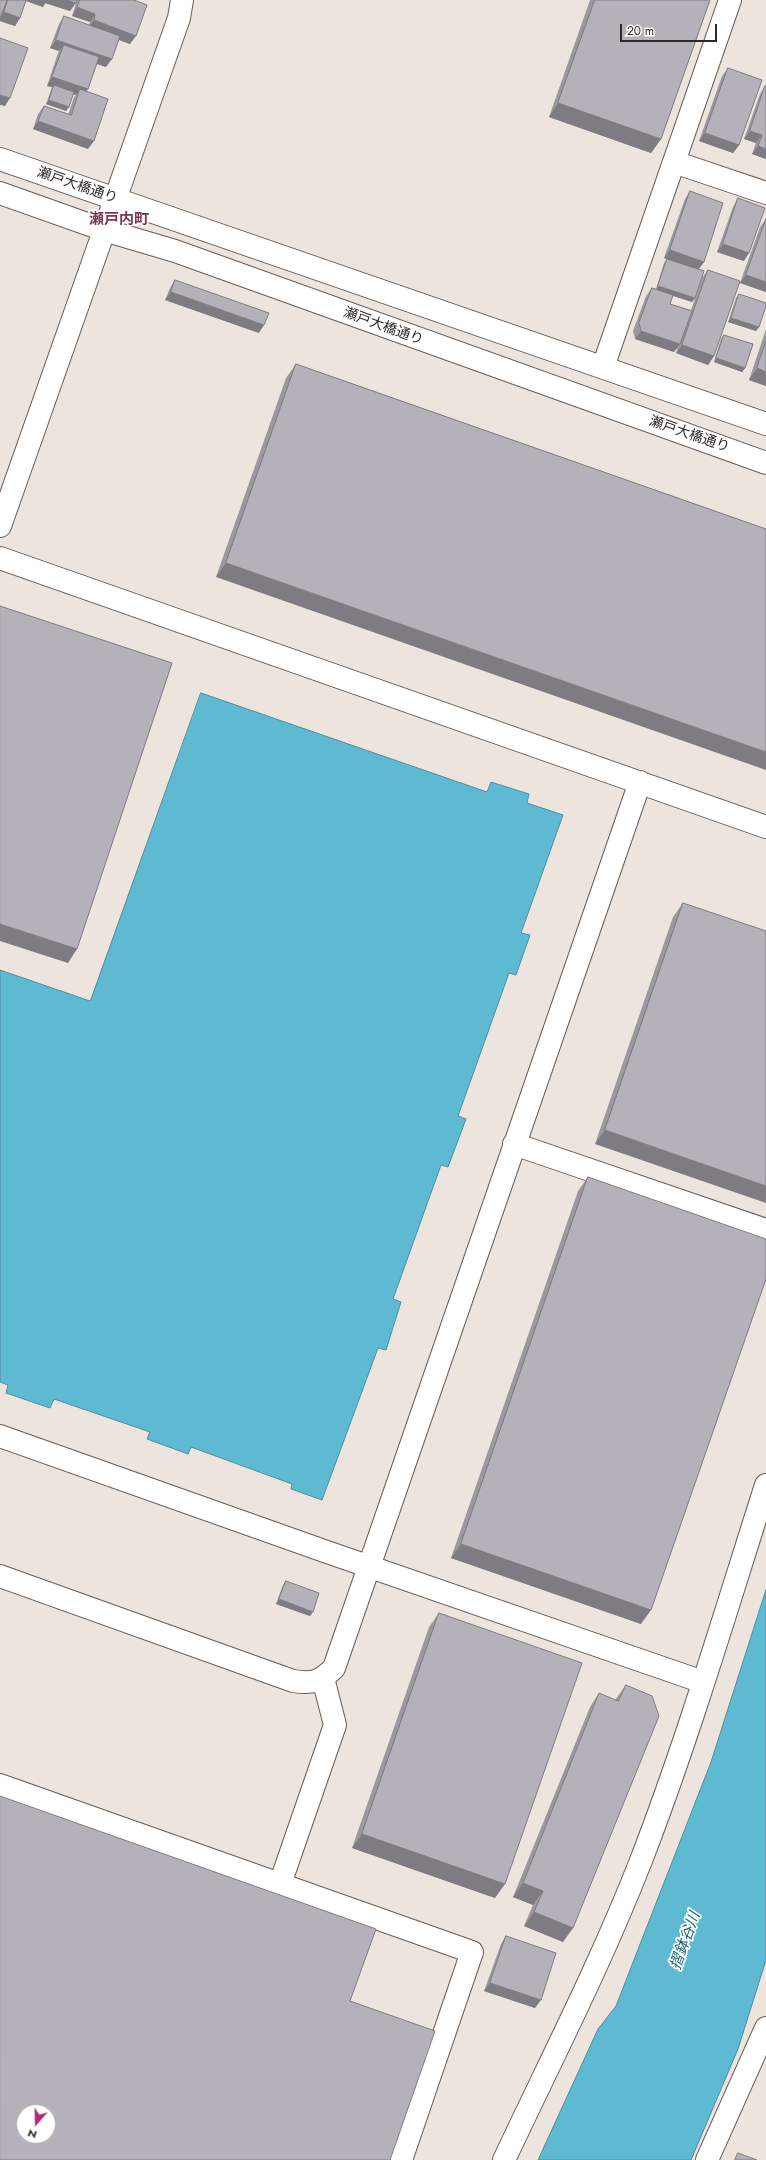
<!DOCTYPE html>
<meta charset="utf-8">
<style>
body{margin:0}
#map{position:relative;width:766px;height:2160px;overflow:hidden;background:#eee4de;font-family:Jost,sans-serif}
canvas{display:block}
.north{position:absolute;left:16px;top:2104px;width:40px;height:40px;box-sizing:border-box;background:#fff;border:1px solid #aba9a9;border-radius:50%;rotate:200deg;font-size:11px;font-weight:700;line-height:16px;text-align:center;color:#2d2927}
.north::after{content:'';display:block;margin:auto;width:14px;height:18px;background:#b32c71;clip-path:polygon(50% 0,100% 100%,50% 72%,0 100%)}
.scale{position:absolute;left:620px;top:24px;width:97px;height:18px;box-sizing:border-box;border:2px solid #2d2927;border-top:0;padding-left:5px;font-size:12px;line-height:14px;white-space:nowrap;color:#2d2927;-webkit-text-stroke:3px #fff;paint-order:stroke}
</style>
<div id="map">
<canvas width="766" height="2160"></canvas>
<div class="north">N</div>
<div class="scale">20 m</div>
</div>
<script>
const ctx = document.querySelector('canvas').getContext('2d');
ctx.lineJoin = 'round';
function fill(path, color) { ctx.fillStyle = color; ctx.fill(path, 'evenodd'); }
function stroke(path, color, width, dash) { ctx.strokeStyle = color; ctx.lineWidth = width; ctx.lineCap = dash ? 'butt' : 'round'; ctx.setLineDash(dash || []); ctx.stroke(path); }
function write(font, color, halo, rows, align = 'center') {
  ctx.font = font + ' Jost,"Noto Sans JP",sans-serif'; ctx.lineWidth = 3.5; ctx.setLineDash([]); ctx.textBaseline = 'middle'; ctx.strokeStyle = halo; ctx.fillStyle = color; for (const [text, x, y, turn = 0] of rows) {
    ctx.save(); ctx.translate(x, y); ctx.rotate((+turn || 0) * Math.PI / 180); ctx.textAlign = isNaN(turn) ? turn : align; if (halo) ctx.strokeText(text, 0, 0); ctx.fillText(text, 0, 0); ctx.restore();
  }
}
const water = new Path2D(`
 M201 693 487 792 491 782 529 794 527 803 563 815 521 933 530 935 516 975 509 973 458 1116 466 1119 448 1167 441 1165 393 1299 401 1302 386 1350 378 1348 322 1500 291 1489 292 1484 191 1447 188 1454 147 1439 150 1432 54 1399 50 1408 6 1393 8 1385 0 1382V970L90 1001Z
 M766 1590V1960L738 2049 691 2160H538L598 2029 616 2006 711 1762Z`);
fill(water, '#5eb9d3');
stroke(water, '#4f8e9f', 1);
const minor = new Path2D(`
 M0 159 766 424
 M674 162 766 193
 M0 193 104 230 175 251 766 463
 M603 367 730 0
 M0 526 179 18 182 0
 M0 558 766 827
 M514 1144 766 1230
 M0 1436 327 1552 703 1682
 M0 1576 293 1681C313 1684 320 1682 334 1668L640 782
 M0 1785 472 1952 401 2160
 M280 1884 335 1725 323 1678
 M504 2160C551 2060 602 1961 642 1858 689 1736 726 1610 766 1485
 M707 2160 766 2028`);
stroke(minor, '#665d58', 24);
stroke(minor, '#fff', 22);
fill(new Path2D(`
 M0 0H77L70 11 45 3 43 7 26 1 20 18 15 26 0 21Z
 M77 0H134L130 44 119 40 106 67 97 64 88 89 86 91 88 149 33 129 38 114 44 106 68 115 74 97 76 95 73 94 69 107 66 111 46 104 52 87 47 86 58 53 59 51 50 48 59 24 64 16 89 25 90 22 72 16Z
 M590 0H710L661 139 651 153 549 117Z
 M728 68 739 145 733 153 699 141 722 76Z
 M765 86H766V159L752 154 756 143 744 139 760 94Z
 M690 191 704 262 698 269 695 298 692 302 673 296 670 304 691 310 702 278 708 270 714 356 708 365 676 353 678 347 674 352 635 339 633 331 646 296 652 288 656 289 664 263 667 259 664 258 685 199Z
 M738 198 744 261 717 252 733 207Z
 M766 219V292L740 283 760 227Z
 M175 280 259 333 165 300 170 288Z
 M739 294 759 327 756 331 728 322 736 298Z
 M766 329V386L749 380Z
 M724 335 745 368 742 372 714 362 721 339Z
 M296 364 766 529 216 577 286 378Z
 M683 903 766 931 595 1144 673 917Z
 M588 1177 641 1624 451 1558 578 1191Z
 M286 1581 310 1616 276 1604 283 1585Z
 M439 1613 495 1898 352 1848 429 1627Z
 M626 1685 563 1942 524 1926 533 1905 513 1897 590 1707 599 1693 615 1700Z
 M506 1936 535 2008 484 1991 501 1944Z`), '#9b98a0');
fill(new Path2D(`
 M27 0H66L76 3 70 11 45 3 43 7 26 1Z
 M77 7 95 14 90 22 72 16Z
 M4 12 20 18 15 26 0 21V18Z
 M94 20 136 36 130 44 88 28Z
 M56 40 112 59 106 67 61 52 64 45 59 51 50 48Z
 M52 77 88 89 82 97 80 89 76 95 53 88 54 85 52 87 47 86Z
 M0 95 10 98 5 106 0 105Z
 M49 100 69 107 66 111 46 104Z
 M558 103 661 139 651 153 549 117Z
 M38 121 94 141 88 149 33 129Z
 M750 131 762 135 756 143 744 139Z
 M705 133 739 145 733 153 699 141Z
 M758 146 766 149V159L752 154Z
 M723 244 749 253 744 261 717 252Z
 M670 250 704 262 698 270 664 258Z
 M746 275 766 282V292L740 283Z
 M658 286 695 298 692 302 656 290Z
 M171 292 264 325 259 333 165 300Z
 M731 318 759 327 756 331 728 322Z
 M641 331 680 344 674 352 635 339Z
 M682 345 714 356 708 365 676 353Z
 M716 358 745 368 742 372 714 362Z
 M757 368 766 372V386L749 380Z
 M226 563 766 752V770L216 577Z
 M0 924 77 949 68 963 0 941Z
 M605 1130 766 1186V1203L595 1144Z
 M461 1544 651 1610 641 1624 451 1558Z
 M279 1599 313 1612 310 1616 276 1604Z
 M362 1834 505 1884 495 1898 352 1848Z
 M523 1883 543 1891 533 1905 513 1897Z
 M534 1912 573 1928 563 1942 524 1926Z
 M490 1983 541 2000 535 2008 484 1991Z`), '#7e7c82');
const building = new Path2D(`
 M0 0H7L0 19Z
 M8 0H26L20 18 4 12Z
 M66 0H77L76 3Z
 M80 0H134L147 5 136 36 94 20 95 14 77 7Z
 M595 0H710L661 139 558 103Z
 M64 16 120 36 112 59 56 40Z
 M0 38 28 48 10 98 0 95Z
 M64 45 99 57 88 89 52 77Z
 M728 68 762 80 739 145 705 133Z
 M54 85 74 92 69 107 49 100Z
 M765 86H766V149L758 146 762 135 750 131Z
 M80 89 108 99 94 141 38 121 44 106 71 115Z
 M690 191 723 203 704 262 670 250Z
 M738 198 765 208 749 253 723 244Z
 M766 219V282L746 275Z
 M667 259 704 271 695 298 658 286Z
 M708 270 740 281 714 356 682 345Z
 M175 280 269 313 264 325 171 292Z
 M652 288 673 295 670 304 692 311 680 344 641 331 639 323Z
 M739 294 766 303V306L759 327 731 318Z
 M724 335 753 344 745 368 716 358Z
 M766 341V372L757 368Z
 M296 364 766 529V752L226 563Z
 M0 606 172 663 77 949 0 924Z
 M683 903 766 931V1186L605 1130Z
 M588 1177 766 1239V1279L651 1610 461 1544Z
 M286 1581 319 1593 313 1612 279 1599Z
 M439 1613 582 1663 505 1884 362 1834Z
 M626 1685 652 1696 659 1716 573 1928 534 1912 543 1891 523 1883 599 1693 618 1701Z
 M0 1796 376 1929 350 2001 435 2031 390 2160H0ZM24 2112H48V2136H24Z
 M506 1936 556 1953 541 2000 490 1983Z
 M738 2153 757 2160H735Z`);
fill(building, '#b4b1ba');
stroke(building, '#7e7c82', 1);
write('14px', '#2d2927', '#fff', [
 ["瀬戸大橋通り",77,186,19],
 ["瀬戸大橋通り",383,327,20],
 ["瀬戸大橋通り",689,435,19]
]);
write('bold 15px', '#7b3755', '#fff', [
 ["瀬戸内町",119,220]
]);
write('italic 15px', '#145f71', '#fff', [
 ["摺鉢谷川",686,1941,-70]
]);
</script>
